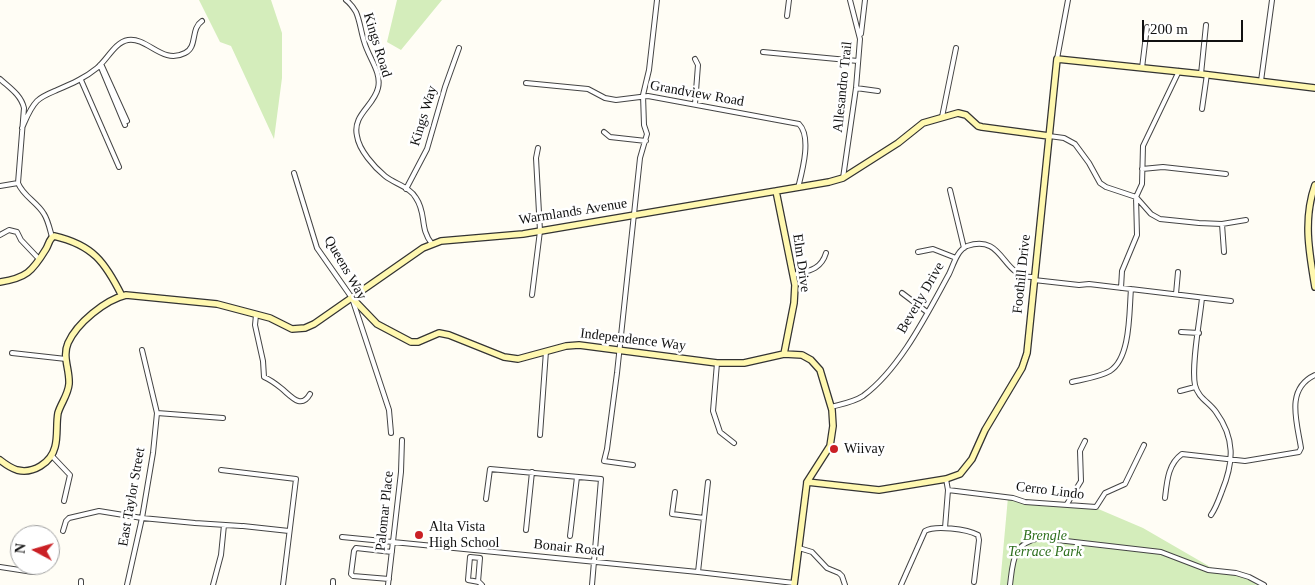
<!DOCTYPE html>
<style>
body{margin:0}
#map{position:relative;width:1315px;height:585px;overflow:hidden;background:#fffdf5;font-family:Georgia,serif}
canvas{display:block}
.north{position:absolute;left:10px;top:525px;width:50px;height:50px;box-sizing:border-box;background:#fff;border:1px solid #a0a0a0;border-radius:50%;rotate:276deg;font-size:14px;font-weight:700;line-height:20px;text-align:center;color:#111}
.north::after{content:'';display:block;margin:auto;width:18px;height:22px;background:#ca2025;clip-path:polygon(50% 0,100% 100%,50% 72%,0 100%)}
.scale{position:absolute;left:1142px;top:20px;width:101px;height:22px;box-sizing:border-box;border:2px solid #111;border-top:0;padding-left:6px;font-size:15px;line-height:18px;white-space:nowrap;color:#111;-webkit-text-stroke:4px #fff;paint-order:stroke}
</style>
<div id="map">
<canvas width="1315" height="585"></canvas>
<div class="north">N</div>
<div class="scale">200 m</div>
</div>
<script>
const ctx = document.querySelector('canvas').getContext('2d');
ctx.lineJoin = 'round';
function fill(path, color) { ctx.fillStyle = color; ctx.fill(path, 'evenodd'); }
function stroke(path, color, width, dash) { ctx.strokeStyle = color; ctx.lineWidth = width; ctx.lineCap = dash ? 'butt' : 'round'; ctx.setLineDash(dash || []); ctx.stroke(path); }
function write(font, color, halo, rows, align = 'center') {
  ctx.font = font + ' Georgia,serif'; ctx.lineWidth = 5; ctx.setLineDash([]); ctx.textBaseline = 'middle'; ctx.strokeStyle = halo; ctx.fillStyle = color; for (const [text, x, y, turn = 0] of rows) {
    ctx.save(); ctx.translate(x, y); ctx.rotate((+turn || 0) * Math.PI / 180); ctx.textAlign = isNaN(turn) ? turn : align; if (halo) ctx.strokeText(text, 0, 0); ctx.fillText(text, 0, 0); ctx.restore();
  }
}
fill(new Path2D(`
 M199 0H271L282 33V78L274 139 231 46 220 42Z
 M397 0H442L401 50 387 42Z
 M1008 497 1096 508 1143 528 1219 572 1236 573 1265 585H1000Z`), '#d4edbb');
const street = new Path2D(`
 M346 0C350 3 353 7 356 12 360 21 361 32 364 41 368 57 382 72 378 88 374 106 352 115 357 136 359 150 374 167 385 176 395 184 410 187 416 198 427 214 419 228 432 244
 M787 16 789 0
 M861 34 865 0
 M763 52 858 61
 M1057 59 1068 0
 M100 65 125 125
 M100 65 102 66 127 121
 M1142 68 1147 27
 M1201 74 1206 25
 M0 79C10 88 21 95 24 108L18 183C23 196 37 202 44 214 48 220 50 230 52 237
 M81 80 119 167
 M1261 81 1272 0
 M526 83 588 89 605 98 616 100 648 96 799 124C812 137 802 172 798 188
 M856 88 878 91
 M695 104 698 65 695 59
 M1202 109 1207 74
 M942 117 956 48
 M22 128C26 119 30 108 37 101 42 96 50 93 57 90 71 84 85 78 97 68 107 60 115 42 128 40 148 37 162 65 185 53 198 47 190 29 202 21
 M604 132 610 137 646 141
 M1049 136 1064 138 1075 144 1089 163 1100 183 1106 187 1136 197 1151 214 1160 219 1199 223 1222 224 1246 220
 M1142 169 1163 167 1226 174
 M294 173 317 248 352 298 389 410 391 433
 M843 178 856 88 860 39 850 0
 M0 186 18 183
 M406 189 427 149 445 87 459 48
 M950 190 964 248
 M1222 224 1224 252
 M0 235 9 230 17 232 21 240 39 259
 M918 252 933 249 956 258
 M793 275C808 271 821 270 826 253
 M1034 280 1079 285 1089 284 1231 301
 M1121 288 1122 271 1137 235 1136 197 1142 184 1143 146 1179 71
 M902 293 927 312
 M1176 294 1178 272
 M532 295 540 231 536 158 538 148
 M1202 298C1200 319 1191 366 1195 385 1198 398 1209 402 1216 412 1235 438 1234 462 1222 491 1219 499 1216 508 1211 515
 M256 315 255 325 263 361 264 377C271 380 276 384 281 388 291 396 301 410 310 394
 M1181 332 1199 333
 M12 353 66 359
 M717 363 713 411 720 432 734 443
 M1072 382C1084 379 1100 377 1110 371 1131 358 1129 311 1131 289
 M1180 391 1195 387
 M831 407C842 404 854 402 863 396 900 369 927 314 949 274 953 266 957 250 967 246 1005 233 1001 279 1034 277
 M157 413 223 418
 M540 435 546 351
 M52 456 70 475 64 501
 M633 465 604 461 607 449 617 373 640 158 647 134 644 125 643 95 649 70 657 0
 M221 470 296 479 283 585
 M948 490 1013 498 1025 502 1096 507 1105 493 1125 484 1144 445
 M675 492 672 514 704 518
 M1165 498C1167 481 1168 464 1182 454L1245 461 1299 452 1301 448C1297 422 1285 389 1315 375
 M486 499 490 469 601 479 592 585
 M1067 504 1081 481 1080 451 1085 441
 M243 526 289 531
 M945 528 948 490 946 479
 M526 530 532 472
 M63 531 66 521 69 518 99 511 142 518 195 523 241 526
 M570 536 577 477
 M342 537 698 572 794 583
 M799 548 812 552 827 568 839 573 842 576 845 585
 M0 567 33 572 42 569
 M698 572 708 482
 M389 579 353 576 351 574 354 551 356 548 392 552
 M478 582 480 558 470 557 468 580 479 582 482 585
 M81 585V581
 M127 585 142 518 153 453 157 413 142 350
 M213 585 221 555 224 525
 M333 585V581
 M388 585 401 472 402 440
 M901 585 925 531C935 525 967 529 978 535L979 540 974 582
 M1010 585C1013 562 1012 543 1040 538L1161 552 1208 570 1236 573 1249 577 1264 585`);
const secondary = new Path2D(`
 M1315 185C1303 219 1309 252 1315 287
 M776 191 795 285 794 303 784 354
 M0 282C26 278 32 272 46 249 49 244 49 239 54 236 93 245 105 262 122 296
 M352 298 377 324 411 342H418L439 333 449 335 504 357 518 359 566 346 579 345 717 363H744L784 354 802 355 811 360 820 370 832 410 833 426 830 446 807 482
 M0 460C5 464 11 468 17 470 33 474 51 463 55 447 58 436 56 424 58 413 61 403 68 395 69 384 70 370 62 357 68 343 77 323 105 300 126 295L217 304 270 318 292 329 305 328 314 324 423 248 441 241 523 234 829 182 843 178 898 143 923 123 958 113 966 115 978 126 982 127 1049 136
 M794 585 807 482 879 490 946 479 960 474 972 459 985 430 1022 368 1027 353 1057 59 1201 74 1315 88`);
stroke(street, '#444', 6);
stroke(secondary, '#333', 8);
stroke(street, '#fff', 4);
stroke(secondary, '#fff8b0', 5.5);
for (const [x, y, r, color] of [
 [834,449,5,"#ca2025"],
 [419,535,5,"#ca2025"]
]) { const dot = new Path2D(); dot.arc(x, y, r, 0, 2 * Math.PI); ctx.fillStyle = color; ctx.fill(dot); stroke(dot, '#fff', 2); }
write('14px', '#111', '#fff', [
 ["Kings Road",377,45,73],
 ["Allesandro Trail",843,87,-84],
 ["Grandview Road",697,94,10],
 ["Kings Way",424,116,-73],
 ["Warmlands Avenue",573,212,-9],
 ["Elm Drive",801,263,82],
 ["Queens Way",345,268,60],
 ["Foothill Drive",1022,274,-84],
 ["Beverly Drive",921,298,-60],
 ["Independence Way",633,340,7],
 ["Cerro Lindo",1050,491,7],
 ["East Taylor Street",132,497,-80],
 ["Palomar Place",385,511,-84],
 ["Bonair Road",569,548,6]
]);
write('14px', '#111', '#fff', [
 ["Wiivay",844,449],
 ["Alta Vista",429,527],
 ["High School",429,543]
], 'left');
write('italic 14px', '#2c6e1c', '#fff', [
 ["Brengle",1045,536],
 ["Terrace Park",1045,552]
]);
</script>
